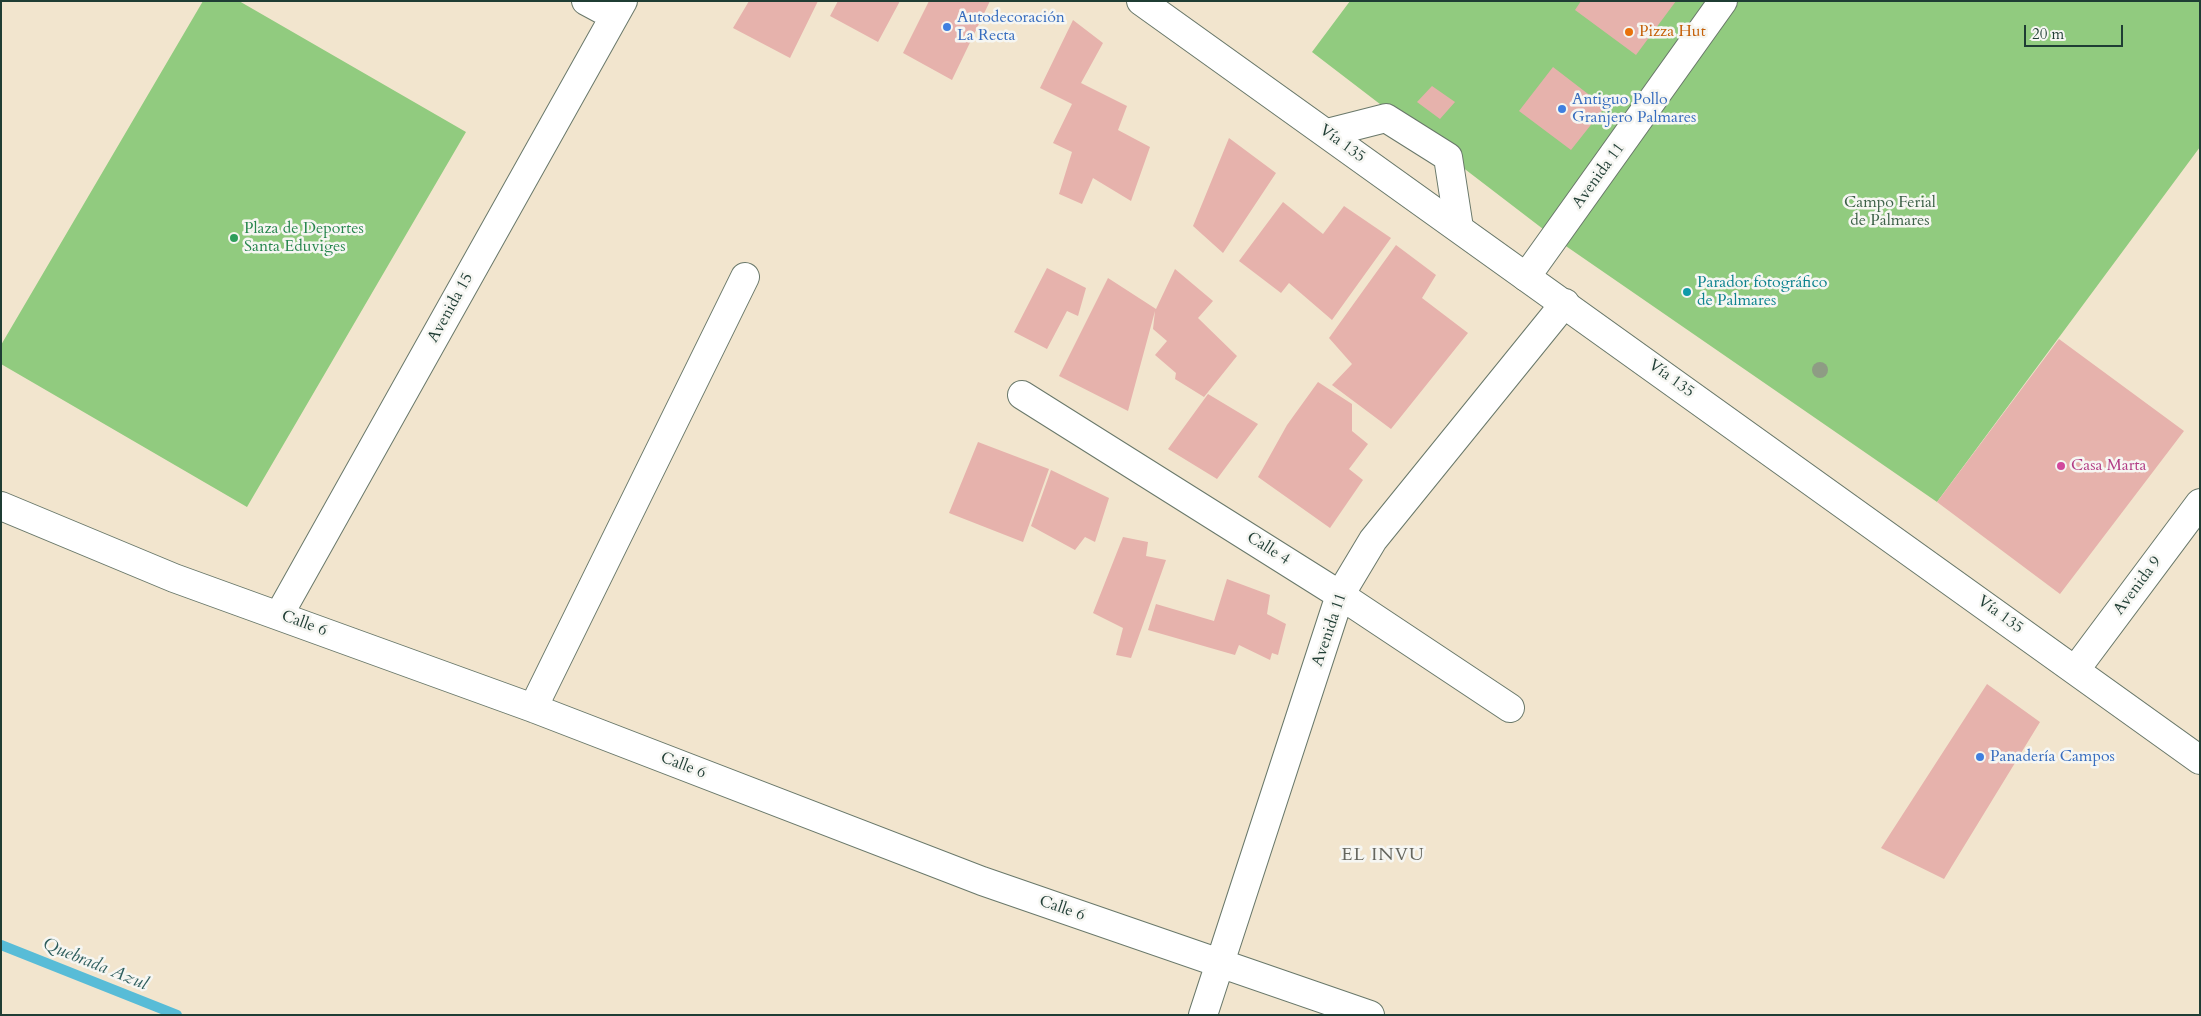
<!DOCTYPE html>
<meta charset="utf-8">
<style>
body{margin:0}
#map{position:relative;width:2201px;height:1016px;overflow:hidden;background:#f2e5ce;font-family:Cardo,serif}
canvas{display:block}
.frame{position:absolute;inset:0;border:2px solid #1f3d34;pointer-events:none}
.scale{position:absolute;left:2024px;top:25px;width:99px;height:22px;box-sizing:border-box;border:2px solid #1f3d34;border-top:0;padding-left:6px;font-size:15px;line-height:18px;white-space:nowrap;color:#1f3d34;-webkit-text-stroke:4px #f6f6f2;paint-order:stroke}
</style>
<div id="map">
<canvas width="2201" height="1016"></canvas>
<div class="frame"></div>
<div class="scale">20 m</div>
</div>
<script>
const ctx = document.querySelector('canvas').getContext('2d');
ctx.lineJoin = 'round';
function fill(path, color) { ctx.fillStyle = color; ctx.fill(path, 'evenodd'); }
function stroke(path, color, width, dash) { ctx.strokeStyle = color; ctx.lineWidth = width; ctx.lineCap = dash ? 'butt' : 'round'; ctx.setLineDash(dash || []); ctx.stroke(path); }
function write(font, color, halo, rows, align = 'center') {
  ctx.font = font + ' Cardo,serif'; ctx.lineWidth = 5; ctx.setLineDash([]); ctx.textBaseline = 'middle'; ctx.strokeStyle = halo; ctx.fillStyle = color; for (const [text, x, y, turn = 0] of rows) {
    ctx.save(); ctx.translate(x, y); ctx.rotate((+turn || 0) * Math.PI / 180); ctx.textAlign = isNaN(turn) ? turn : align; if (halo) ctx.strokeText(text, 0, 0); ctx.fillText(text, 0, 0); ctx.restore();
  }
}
fill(new Path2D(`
 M203 1H239L466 132 247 507 1 364V345Z
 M1350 1H2200V147L1937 502 1560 242 1312 52Z`), '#91cb7f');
stroke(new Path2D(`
 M1 945 177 1015`), '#58bcd7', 10);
fill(new Path2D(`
 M749 1H818L790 58 733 28Z
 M838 1H900L878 42 830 16Z
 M929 1H990L952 80 903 53Z
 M1581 1H1676L1636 55 1575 10Z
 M1073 20 1103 43 1081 83 1127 106 1118 130 1150 147 1131 201 1093 178 1082 204 1059 194 1072 152 1053 143 1072 104 1040 88Z
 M1553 67 1605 107 1571 150 1519 111Z
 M1432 86 1455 102 1440 119 1417 102Z
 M1229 138 1276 173 1223 253 1193 226Z
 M1283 202 1323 234 1344 206 1391 238 1332 320 1289 283 1281 293 1239 261Z
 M1396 245 1436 275 1422 298 1468 333 1391 429 1332 385 1352 364 1329 338Z
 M1047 268 1086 288 1078 316 1067 311 1047 349 1014 332Z
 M1175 269 1213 301 1198 318 1237 356 1204 397 1175 379 1176 373 1155 355 1167 341 1153 329 1155 311 1128 411 1059 376 1108 278 1156 309Z
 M2059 339 2184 431 2060 594 1937 502Z
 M1318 382 1352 404V431L1368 444 1349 469 1363 480 1330 528 1258 477 1287 425Z
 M1208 394 1258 424 1217 479 1168 449Z
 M978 442 1049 469 1023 542 949 513Z
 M1051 470 1109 498 1095 542 1085 537 1075 550 1031 526Z
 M1123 537 1148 542 1146 556 1166 560 1131 658 1116 655 1123 628 1093 613Z
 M1227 579 1270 595 1267 614 1286 624 1278 655 1272 653 1270 660 1239 645 1235 655 1148 630 1156 604 1214 621Z
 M1987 684 2040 722 1944 879 1881 848Z`), '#e6b2ac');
const minor = new Path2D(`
 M586 1 614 16
 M1327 133 1386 118 1448 157 1459 228
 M1526 277 1723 1
 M1022 395 1340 595 1510 708
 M1 506 174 578 533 708 982 881 1370 1015
 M279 615 623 1
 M2076 669 2200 503
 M533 708 745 277
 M1203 1015 1340 595 1373 540 1565 303`);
const major = new Path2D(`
 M1141 1 2200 760`);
stroke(minor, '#69786a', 30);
stroke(major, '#69786a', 30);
stroke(minor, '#fff', 28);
stroke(major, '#fff', 28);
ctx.fillStyle = '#8e9c84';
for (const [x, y] of [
 [1820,370]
]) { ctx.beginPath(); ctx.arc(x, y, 8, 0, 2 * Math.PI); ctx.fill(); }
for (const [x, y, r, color] of [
 [947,27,5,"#3f7fe0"],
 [1629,32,5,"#e8710a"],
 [1562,109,5,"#3f7fe0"],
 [234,238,5,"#2e9e5b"],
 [1687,292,5,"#0f9aa8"],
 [2061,466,5,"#d1479c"],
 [1980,757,5,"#3f7fe0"]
]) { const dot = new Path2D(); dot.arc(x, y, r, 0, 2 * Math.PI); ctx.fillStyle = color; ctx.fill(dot); stroke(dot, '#f6f6f2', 2); }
write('16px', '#366cbe', '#f6f6f2', [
 ["Autodecoración",957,18],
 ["La Recta",957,36],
 ["Antiguo Pollo",1572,100],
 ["Granjero Palmares",1572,118],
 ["Panadería Campos",1990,757]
], 'left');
write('16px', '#c56008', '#f6f6f2', [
 ["Pizza Hut",1639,32]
], 'left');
write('16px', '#1f3d34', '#f6f6f2', [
 ["Vía 135",1342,144,36],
 ["Avenida 11",1599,176,-54],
 ["Avenida 15",451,308,-61],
 ["Vía 135",1671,379,36],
 ["Calle 4",1268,549,32],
 ["Avenida 9",2138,586,-53],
 ["Vía 135",2000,615,36],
 ["Calle 6",304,624,20],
 ["Avenida 11",1330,630,-71],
 ["Calle 6",683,766,21],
 ["Calle 6",1062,909,19]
]);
write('16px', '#3c6047', '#f6f6f2', [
 ["Campo Ferial",1890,203],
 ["de Palmares",1890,221]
]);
write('16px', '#27864d', '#f6f6f2', [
 ["Plaza de Deportes",244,229],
 ["Santa Eduviges",244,247]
], 'left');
write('16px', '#0d838f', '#f6f6f2', [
 ["Parador fotográfico",1697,283],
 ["de Palmares",1697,301]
], 'left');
write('16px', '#b23c85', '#f6f6f2', [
 ["Casa Marta",2071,466]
], 'left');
ctx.letterSpacing = '1px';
write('18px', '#65665e', '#f6f6f2', [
 ["EL INVU",1383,856]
]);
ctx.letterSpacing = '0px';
write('italic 18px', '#2d5d5d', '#f6f6f2', [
 ["Quebrada Azul",95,965,22]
]);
</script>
